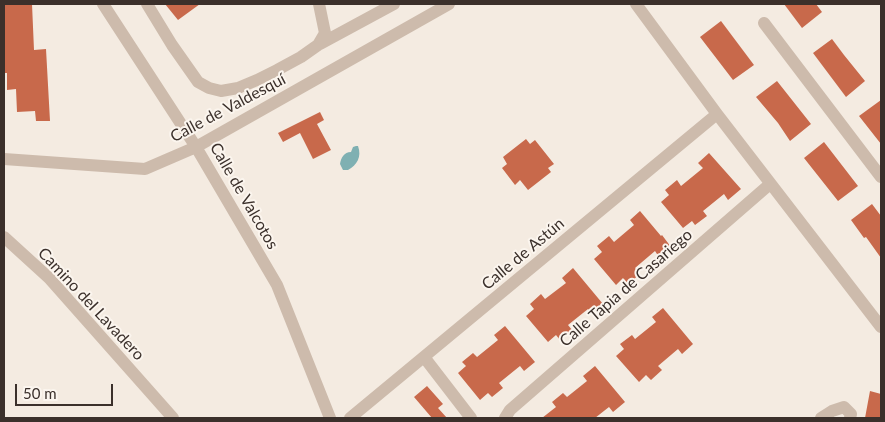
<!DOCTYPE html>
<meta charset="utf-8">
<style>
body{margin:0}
#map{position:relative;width:885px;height:422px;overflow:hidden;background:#f4ebe1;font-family:Lato,sans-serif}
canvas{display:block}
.frame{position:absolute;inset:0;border:5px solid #3b302b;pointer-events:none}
.scale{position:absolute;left:15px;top:384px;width:98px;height:22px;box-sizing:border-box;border:2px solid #3b302b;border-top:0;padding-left:6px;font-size:15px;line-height:18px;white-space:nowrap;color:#3b302b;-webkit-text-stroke:4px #fbf5ee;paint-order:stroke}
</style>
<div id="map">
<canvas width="885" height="422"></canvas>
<div class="frame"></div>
<div class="scale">50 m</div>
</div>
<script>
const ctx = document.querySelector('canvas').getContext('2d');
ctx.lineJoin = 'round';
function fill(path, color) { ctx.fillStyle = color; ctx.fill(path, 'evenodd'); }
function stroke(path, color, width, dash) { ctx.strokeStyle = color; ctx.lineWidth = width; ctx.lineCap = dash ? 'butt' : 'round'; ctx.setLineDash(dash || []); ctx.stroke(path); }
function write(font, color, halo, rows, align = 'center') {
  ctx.font = font + ' Lato,sans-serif'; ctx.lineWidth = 4; ctx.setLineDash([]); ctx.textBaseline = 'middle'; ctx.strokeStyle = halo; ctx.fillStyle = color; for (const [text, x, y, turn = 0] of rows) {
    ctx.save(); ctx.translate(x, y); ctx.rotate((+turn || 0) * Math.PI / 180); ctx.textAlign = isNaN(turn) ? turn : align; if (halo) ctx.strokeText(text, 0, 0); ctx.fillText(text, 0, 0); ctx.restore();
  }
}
fill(new Path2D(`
 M356 146H358C362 157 357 165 348 170H343L340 164C341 158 344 152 351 152L353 147Z`), '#7fb0b2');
fill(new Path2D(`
 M4 4H32L34 50 46 49 50 121H36L35 111 17 112 16 89 7 90V73H4Z
 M165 4H200L178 20Z
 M784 4H816L822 12 802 28Z
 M721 21 754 65 733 80 700 37Z
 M832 39 844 55 865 81 846 97 813 53Z
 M777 81 811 124 790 141 778 123 756 97Z
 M881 100V144L859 116Z
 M320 112 324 120 317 124 331 150 313 159 300 133 283 142 278 133Z
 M526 139 530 144 535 140 554 164 548 168 551 172 528 190 520 180 515 185 502 168 507 164 503 157Z
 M824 142 858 186 838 201 804 158Z
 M709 153 741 189 728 200 724 194 703 211 707 216 695 225 692 221 683 228 661 202 669 195 665 190 677 180 681 186 703 168 698 163Z
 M872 204 881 216V258L866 237 864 238 851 220Z
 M640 211 661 236 662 235 671 247 659 257 655 251 635 268 640 274 628 284 623 278 616 285 594 259 602 252 597 246 609 236 614 242 634 225 630 220Z
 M573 268 603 304 592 313 588 309 568 325 572 330 560 340 556 335 548 342 526 316 534 309 530 304 541 294 545 299 566 283 562 278Z
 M663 308 693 344 682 354 678 349 658 366 662 370 651 380 646 375 639 382 616 356 624 349 620 344 632 335 635 339 656 322 652 317Z
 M505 326 535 362 524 371 520 366 499 383 503 388 492 397 488 393 480 400 458 373 466 366 462 362 473 353 477 357 498 340 494 335Z
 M595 366 625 402 613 412 609 407 595 418H542L556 407 552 402 563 393 567 397 587 381 583 376Z
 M427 386 443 404 438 408 447 418H432L414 397Z
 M870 391 881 394V418H865Z`), '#c8694b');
stroke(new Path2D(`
 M103 4 196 147 277 285 330 418
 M147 4 172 45 198 82 209 88 221 91 238 88 257 80 277 70 301 57 318 45 325 33 319 4
 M636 4 717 114 881 327
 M764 23 881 177
 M320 44 394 4
 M4 159 145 169 196 147 449 4
 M4 237 49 278 173 418
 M424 357 471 418
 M350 418 717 114
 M505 418 510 410 770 184
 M821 418 832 411 844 407 851 414 850 418`), '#cdbbac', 12);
write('16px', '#3b302b', '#fbf5ee', [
 ["Calle de Valdesquí",228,108,-28],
 ["Calle de Valcotos",244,196,60],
 ["Calle de Astún",523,254,-40],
 ["Calle Tapia de Casariego",626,288,-41],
 ["Camino del Lavadero",91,304,47]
]);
</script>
